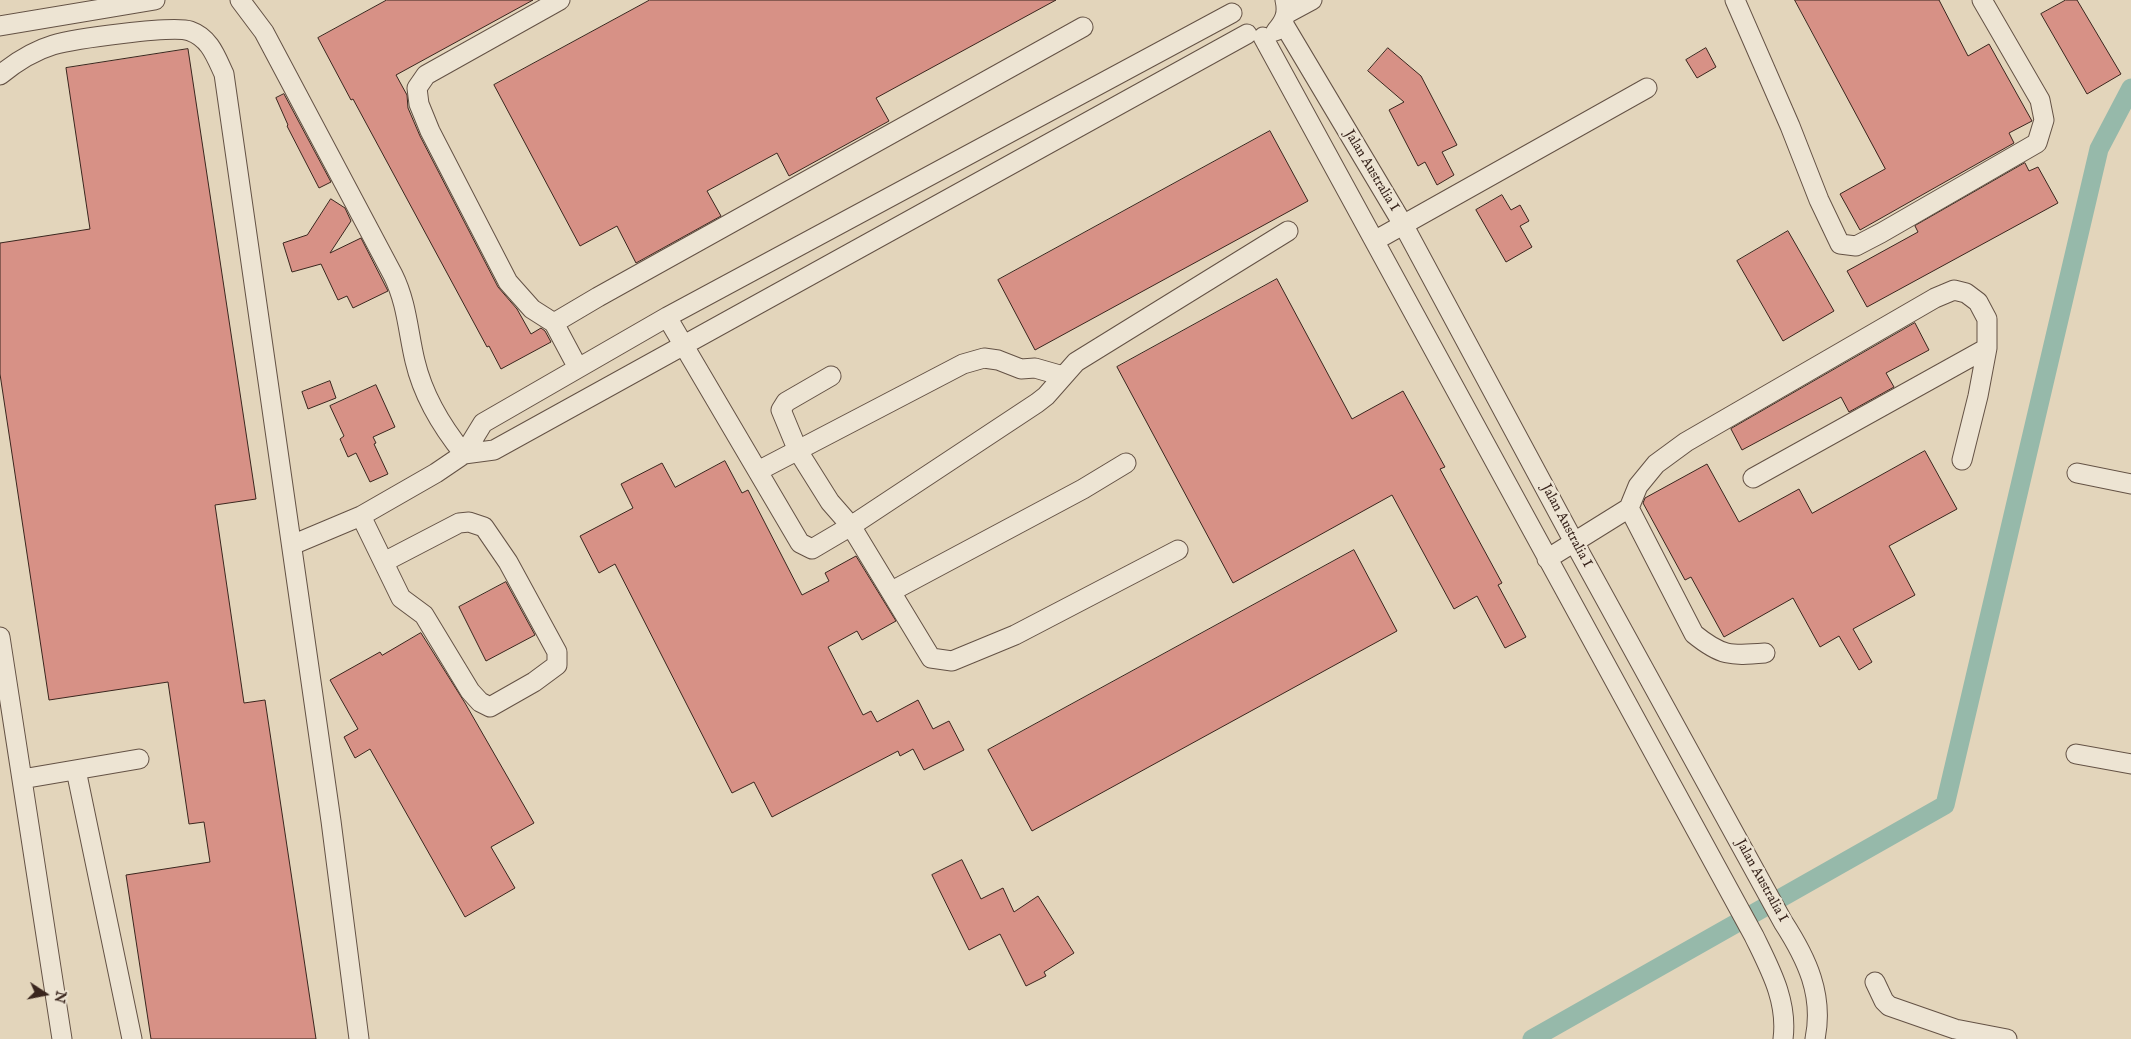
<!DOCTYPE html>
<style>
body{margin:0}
#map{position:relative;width:2131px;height:1039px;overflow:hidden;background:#e3d5bb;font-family:"IM FELL English",serif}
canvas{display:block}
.north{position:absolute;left:20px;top:969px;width:50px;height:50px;-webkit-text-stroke:4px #ede4d3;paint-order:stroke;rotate:101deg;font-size:14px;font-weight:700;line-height:20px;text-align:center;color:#3a261e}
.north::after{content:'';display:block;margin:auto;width:18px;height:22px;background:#3a261e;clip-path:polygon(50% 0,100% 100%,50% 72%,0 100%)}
</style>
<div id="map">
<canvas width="2131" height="1039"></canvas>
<div class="north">N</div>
</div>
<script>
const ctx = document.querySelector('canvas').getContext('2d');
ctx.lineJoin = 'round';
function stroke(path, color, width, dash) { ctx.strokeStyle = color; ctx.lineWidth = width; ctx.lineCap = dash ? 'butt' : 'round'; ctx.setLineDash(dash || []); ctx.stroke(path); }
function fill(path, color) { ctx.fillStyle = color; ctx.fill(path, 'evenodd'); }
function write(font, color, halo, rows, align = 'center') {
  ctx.font = font + ' "IM FELL English",serif'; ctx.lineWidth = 5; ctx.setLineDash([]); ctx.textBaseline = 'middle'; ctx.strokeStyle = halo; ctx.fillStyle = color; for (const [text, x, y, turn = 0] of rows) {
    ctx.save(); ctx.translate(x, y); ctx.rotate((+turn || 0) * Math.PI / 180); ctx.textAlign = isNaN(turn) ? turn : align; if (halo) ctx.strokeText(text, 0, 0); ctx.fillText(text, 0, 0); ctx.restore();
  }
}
stroke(new Path2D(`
 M1532 1039 1945 805 2099 149 2131 88`), '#96b9aa', 19);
const building = new Path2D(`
 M387 0H533L396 75 407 95 408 108 420 136 498 287 517 309 531 334 541 328 545 331 551 342 501 369 489 346 487 347 353 99 351 100 318 38Z
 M650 0H1056L876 98 889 121 789 176 777 153 707 191 721 216 636 263 617 226 580 246 494 85Z
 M1795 0H1939L1968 56 1989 44 2032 121 2009 133 2014 143 1860 230 1840 194 1885 169Z
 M2066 0H2077L2121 74 2087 94 2041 14Z
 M1388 48 1421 76 1457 145 1442 152 1454 175 1437 185 1425 162 1418 166 1389 110 1404 102 1368 71Z
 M1706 48 1716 67 1697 78 1686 60Z
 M188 49 256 499 215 505 244 703 265 700 316 1039H151L126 875 210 862 204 822 189 824 168 682 49 700 0 374V243L90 229 66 68Z
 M284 94 331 182 319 188 287 126 288 125 276 98Z
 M1270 131 1308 201 1035 350 998 280Z
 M2025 163 2029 171 2038 167 2058 203 1867 307 1847 271 1918 232 1915 226Z
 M1502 195 1511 210 1520 205 1529 221 1520 226 1532 247 1506 262 1476 210Z
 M331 199 345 208 351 221 330 253 361 238 388 291 353 308 347 296 338 300 321 264 292 272 283 243 307 235Z
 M1788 231 1834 311 1783 341 1737 261Z
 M1277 279 1352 419 1403 391 1445 467 1440 469 1502 583 1498 585 1526 637 1505 648 1477 596 1454 609 1392 495 1233 583 1117 367Z
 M1915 323 1929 350 1886 373 1894 387 1849 412 1841 397 1742 450 1731 429Z
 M330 381 336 398 308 409 302 392Z
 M376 385 395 427 373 437 376 443 374 444 388 474 370 482 356 453 348 457 340 439 344 436 330 406Z
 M1925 451 1957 509 1889 546 1915 595 1853 629 1872 662 1859 670 1839 636 1820 647 1793 598 1724 637 1691 577 1685 580 1643 503 1645 498 1707 464 1739 522 1799 489 1812 513Z
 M725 461 742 493 748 490 802 595 829 581 825 573 856 556 896 621 862 640 857 631 828 647 863 715 871 711 877 722 918 700 933 729 949 721 964 750 924 770 913 749 900 756 898 751 772 817 754 782 732 793 615 564 599 573 580 536 633 508 621 484 662 463 675 487Z
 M1354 550 1397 631 1032 831 988 750Z
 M506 582 535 635 486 661 459 607Z
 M421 633 465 703 534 823 491 847 515 888 465 917 370 749 355 758 344 737 358 729 330 680 380 652 382 655Z
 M962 860 981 899 1003 888 1014 912 1038 896 1074 953 1044 972 1046 976 1026 986 1000 934 969 950 932 875Z`);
fill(building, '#d79186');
stroke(building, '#3a261e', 1);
const minor = new Path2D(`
 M240 0 264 32 393 275C407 303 408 332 415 361 423 395 442 427 464 454
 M560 0 426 75 417 88 419 104 430 131 508 282 532 309 554 323 578 368
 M1735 0 1790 126 1819 200 1840 244 1856 246 1881 233 2037 143 2044 120 2040 100 1982 0
 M1286 14 1312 0
 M1283 23 1404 226 1574 542 1783 922C1807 959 1824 995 1815 1039
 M0 26 155 0
 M1276 31C1285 21 1288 13 1285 0
 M1263 37C1429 336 1588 637 1754 936 1770 969 1788 1001 1783 1039
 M0 75C16 62 33 51 53 45 73 39 173 25 190 31 210 38 216 57 224 74L331 821 359 1039
 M1376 240 1647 88
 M667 317 800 543 812 549 851 526 1037 403 1046 396 1076 362 1288 231
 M554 323 598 297 1083 27
 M831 376 786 402 781 410 798 451 830 502 851 526 931 658 952 661 1015 635 1178 550
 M464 454 494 450 1247 34
 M758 471 963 364 984 358 998 360 1021 369 1035 368 1063 376
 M2077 473 2131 484
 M1753 478 1987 348
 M1629 508 1694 634C1721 656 1730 656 1765 653
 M361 516 401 598 424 615 470 691 480 702 490 707 534 682 557 665V652L508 562 484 527 469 522 459 523 384 562
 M292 545 361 516 436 473 464 454 483 423 667 317 1232 13
 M1547 559 1629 508 1638 486 1656 464 1686 442 1935 298 1954 290 1966 293 1978 302 1987 319V348L1978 396 1962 460
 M892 591 1083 489 1126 463
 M0 637 62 1039
 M2076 754 2131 764
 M76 770 132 1039
 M22 779 139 759
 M1875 982 1884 1001 1889 1006 1955 1029 2007 1039`);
stroke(minor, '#645245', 21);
stroke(minor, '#ede4d3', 19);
write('14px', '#3a261e', '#ede4d3', [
 ["Jalan Australia I",1371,171,59],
 ["Jalan Australia I",1566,526,62],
 ["Jalan Australia I",1761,881,61]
]);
</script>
